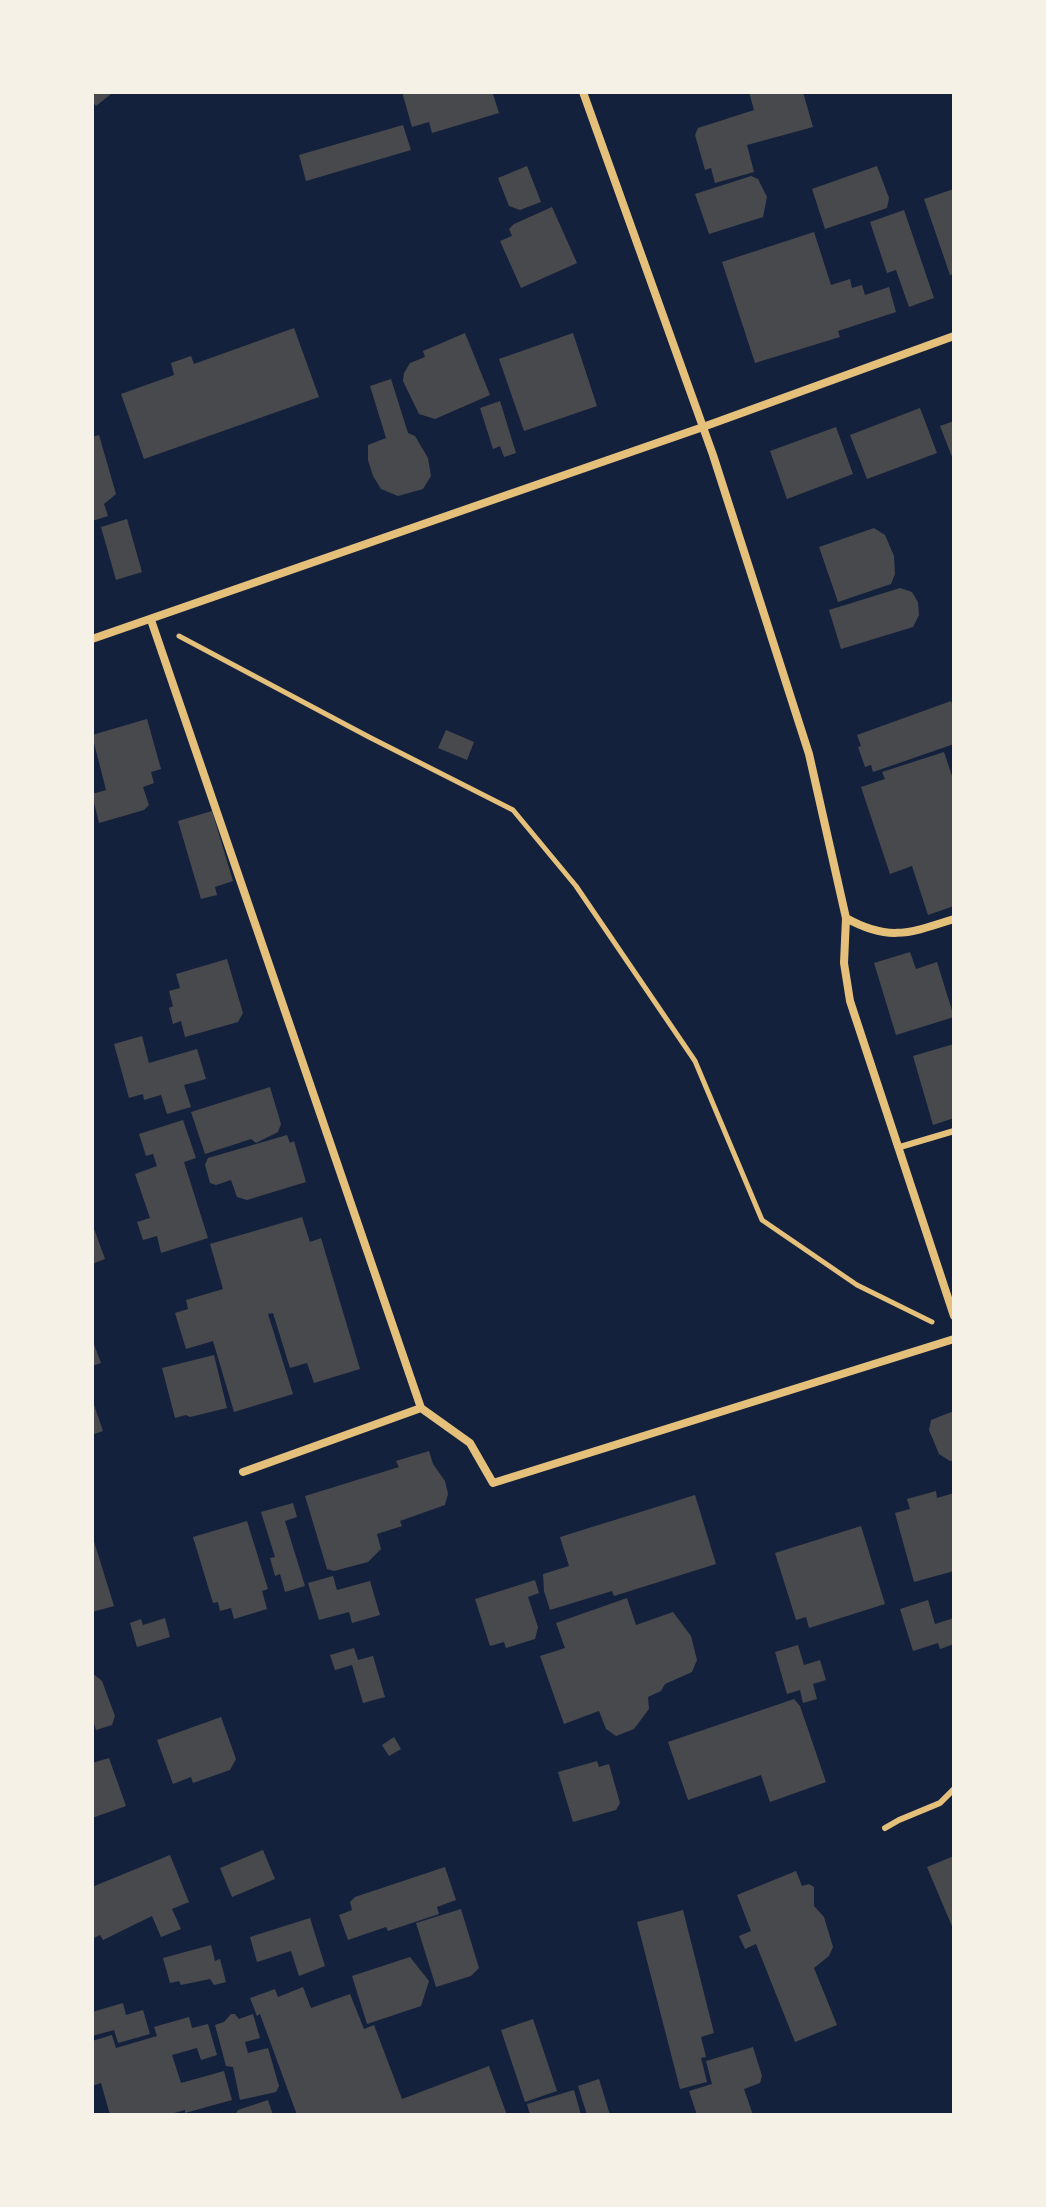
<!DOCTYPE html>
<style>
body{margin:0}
#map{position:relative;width:1046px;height:2207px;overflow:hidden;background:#14213d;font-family:"Fira Sans",sans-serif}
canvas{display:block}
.frame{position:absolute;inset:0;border:94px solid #f6f1e7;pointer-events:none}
</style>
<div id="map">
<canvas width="1046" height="2207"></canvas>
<div class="frame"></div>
</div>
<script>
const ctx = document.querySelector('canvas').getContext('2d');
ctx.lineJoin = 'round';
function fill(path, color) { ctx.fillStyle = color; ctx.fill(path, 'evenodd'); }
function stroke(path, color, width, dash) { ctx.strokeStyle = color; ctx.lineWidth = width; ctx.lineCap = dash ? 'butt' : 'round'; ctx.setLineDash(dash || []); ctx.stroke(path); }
fill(new Path2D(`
 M92 92H109L111 94 96 106 92 101Z
 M402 92H499L493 94 499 113 432 133 429 122 412 127Z
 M749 92H803L813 127 747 145 754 172 715 183 711 168 705 170 695 135 698 128 754 110Z
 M403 125 411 150 306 181 299 155Z
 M527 166 541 202 520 210 509 206 498 178Z
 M877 166 889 198 887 208 825 229 812 189Z
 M751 176 758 179 767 197 763 217 709 234 695 194Z
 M954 189V274L950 275 924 199Z
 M552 207 577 263 521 288 500 241 512 236 509 229 514 224Z
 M904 210 934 298 909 307 896 270 887 273 870 222Z
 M814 232 831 285 850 279 852 288 862 285 865 295 889 287 896 312 838 331 840 337 755 363 722 262Z
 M294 328 319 397 144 459 121 394 174 375 171 363 191 356 194 364Z
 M465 333 490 395 435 419 419 414 403 381 404 373 410 363 425 357 423 351Z
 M573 333 597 406 524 431 499 359Z
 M391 379 408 433 415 436 428 458 431 476 423 489 398 496 381 489 373 476 368 460V445L386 438 370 386Z
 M500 401 516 453 504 457 500 446 493 449 480 408Z
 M920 408 937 453 867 479 850 435Z
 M954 421V462L940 426Z
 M836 427 853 474 787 499 770 451Z
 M99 435 116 494 104 504 108 516 92 521V437Z
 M127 519 142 572 116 580 101 527Z
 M874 528 885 535 894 556 895 574 891 584 838 602 819 547Z
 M900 588 912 592 918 602 919 615 913 627 841 649 829 610Z
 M951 701 954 709V744L873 772 871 765 865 767 858 747 861 746 857 735Z
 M147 719 161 769 151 772 154 783 143 787 149 805 144 810 99 823 92 794 106 790 92 735Z
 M446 730 474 742 467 760 438 748Z
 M944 752 954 782V906L928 915 912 866 890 874 861 787 885 779 882 772Z
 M212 811 233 881 215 887 217 895 201 899 178 821Z
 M910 952 916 969 937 962 954 1017 896 1035 874 963Z
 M227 959 243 1013 238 1022 185 1037 181 1021 173 1024 169 1008 173 1006 169 991 180 988 176 974Z
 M142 1036 149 1063 197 1049 206 1079 184 1085 191 1107 167 1114 161 1095 144 1100 143 1094 129 1098 114 1044Z
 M954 1044V1118L933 1125 913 1056Z
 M270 1087 281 1124 278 1132 256 1143 251 1139 205 1154 191 1112Z
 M183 1120 196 1158 184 1162 208 1238 161 1253 157 1236 143 1240 137 1222 150 1218 135 1174 157 1166 153 1154 146 1156 139 1134Z
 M287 1135 290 1143 294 1141 306 1182 247 1200 237 1197 231 1180 216 1185 210 1183 205 1165 208 1158Z
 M302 1217 310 1242 321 1238 360 1369 314 1383 307 1363 290 1368 273 1313 268 1314 293 1394 234 1412 213 1341 186 1349 175 1313 188 1309 186 1300 223 1289 210 1244Z
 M92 1223 105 1259 92 1264Z
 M92 1339 101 1363 92 1366Z
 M214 1355 227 1408 190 1417 186 1415 175 1418 162 1368Z
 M92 1399 103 1431 92 1435Z
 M954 1411V1460L950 1461 939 1454 929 1430 931 1420Z
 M429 1451 433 1464 445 1481 448 1494 445 1505 400 1521 402 1526 377 1534 381 1549 368 1562 334 1571 327 1569 305 1496 399 1467 396 1461Z
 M936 1491 937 1498 954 1493V1571L914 1582 895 1513 910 1509 907 1499Z
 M695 1495 716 1564 614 1596 612 1591 550 1610 544 1591 543 1574 569 1566 560 1537Z
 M293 1503 297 1517 285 1521 305 1586 285 1592 280 1574 275 1576 270 1558 275 1557 261 1512Z
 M247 1521 268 1589 262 1591 267 1609 234 1619 231 1608 220 1611 218 1602 213 1603 193 1537Z
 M861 1526 885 1604 809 1628 806 1617 796 1620 775 1553Z
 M92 1535 114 1606 92 1612Z
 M333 1576 337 1590 370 1581 380 1615 352 1623 349 1612 319 1620 308 1583Z
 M535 1580 539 1593 528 1597 538 1627 535 1639 506 1648 504 1642 490 1646 475 1599Z
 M627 1598 636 1625 673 1612 691 1636 697 1660 692 1672 665 1684 661 1691 648 1697 649 1709 634 1729 616 1736 606 1729 599 1711 564 1724 540 1656 565 1648 556 1623Z
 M928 1600 935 1624 954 1618V1644L940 1649 938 1643 913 1651 900 1609Z
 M165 1618 170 1637 137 1647 130 1623 141 1619 143 1625Z
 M798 1645 804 1665 820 1660 826 1680 813 1684 817 1699 803 1703 800 1690 787 1694 775 1652Z
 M354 1648 358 1660 373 1656 385 1697 363 1703 352 1665 335 1670 330 1655Z
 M92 1673 102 1681 115 1716 112 1725 96 1730 92 1717Z
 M794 1699 800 1706 826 1782 770 1802 761 1775 688 1800 668 1742Z
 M221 1717 236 1759 230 1770 193 1783 191 1777 173 1784 157 1740Z
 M394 1737 401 1749 389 1756 382 1745Z
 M109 1758 126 1806 92 1818V1763Z
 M597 1761 599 1767 609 1764 620 1803 616 1810 573 1822 558 1772Z
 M263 1850 275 1879 232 1897 220 1868Z
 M170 1855 189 1902 172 1909 181 1929 161 1937 152 1916 103 1940 100 1935 92 1939V1887Z
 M954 1856V1931L927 1867Z
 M445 1867 456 1900 437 1907 439 1914 388 1931 386 1927 348 1940 339 1915 352 1910 350 1902 355 1897Z
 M796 1871 802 1886 809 1884 814 1887V1906L824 1917 833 1947 829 1956 814 1968 837 2025 795 2042 756 1944 745 1949 739 1936 751 1931 737 1895Z
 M461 1909 479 1968 471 1976 436 1987 416 1923Z
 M683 1910 714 2033 701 2037 706 2057 701 2058 707 2082 680 2089 637 1922Z
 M310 1918 325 1966 299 1976 291 1951 257 1962 250 1937Z
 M211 1945 215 1961 220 1959 226 1982 214 1985 210 1979 181 1985 179 1981 170 1983 163 1958Z
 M410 1957 429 1981 421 2006 367 2024 352 1976Z
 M303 1987 311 2008 350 1994 364 2029 374 2025 402 2099 489 2066 507 2115H297L260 2014 257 2016 250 1998 275 1989 278 1997Z
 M123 2003 126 2015 143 2010 150 2034 118 2043 114 2030 92 2036V2012Z
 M231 2014H235L239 2019 253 2014 260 2038 245 2042 248 2053 268 2048 279 2086 276 2092 240 2100 233 2067 226 2066 215 2025 224 2022Z
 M189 2017 192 2028 208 2024 217 2055 201 2060 197 2048 172 2055 181 2083 224 2071 232 2100 185 2113V2110L167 2115H110L101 2083 92 2086V2041L112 2035 116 2048 157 2036 154 2027Z
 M533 2019 557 2091 525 2102 501 2030Z
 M753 2047 762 2076 760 2083 744 2089 753 2115H697L689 2091 712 2084 706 2061Z
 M599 2079 610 2115H587L578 2086Z
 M574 2090 581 2115H530L527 2104Z
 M268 2100 273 2115H235L238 2110Z`), '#48494c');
stroke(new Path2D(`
 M179 636 369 737 513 810 576 886 695 1061 762 1220 857 1285 932 1322`), '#e5c07b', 5);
stroke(new Path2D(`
 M900 1147 954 1131
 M885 1828 899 1820 940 1803 954 1789`), '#e5c07b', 6);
stroke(new Path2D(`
 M583 92 713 455 809 754 846 918 844 963 850 1001 954 1316
 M151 620 421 1408 470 1443 493 1483 954 1339
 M92 639 703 427 954 336
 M846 918C889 942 910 933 954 919
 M243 1472 421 1408`), '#e5c07b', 8);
</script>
